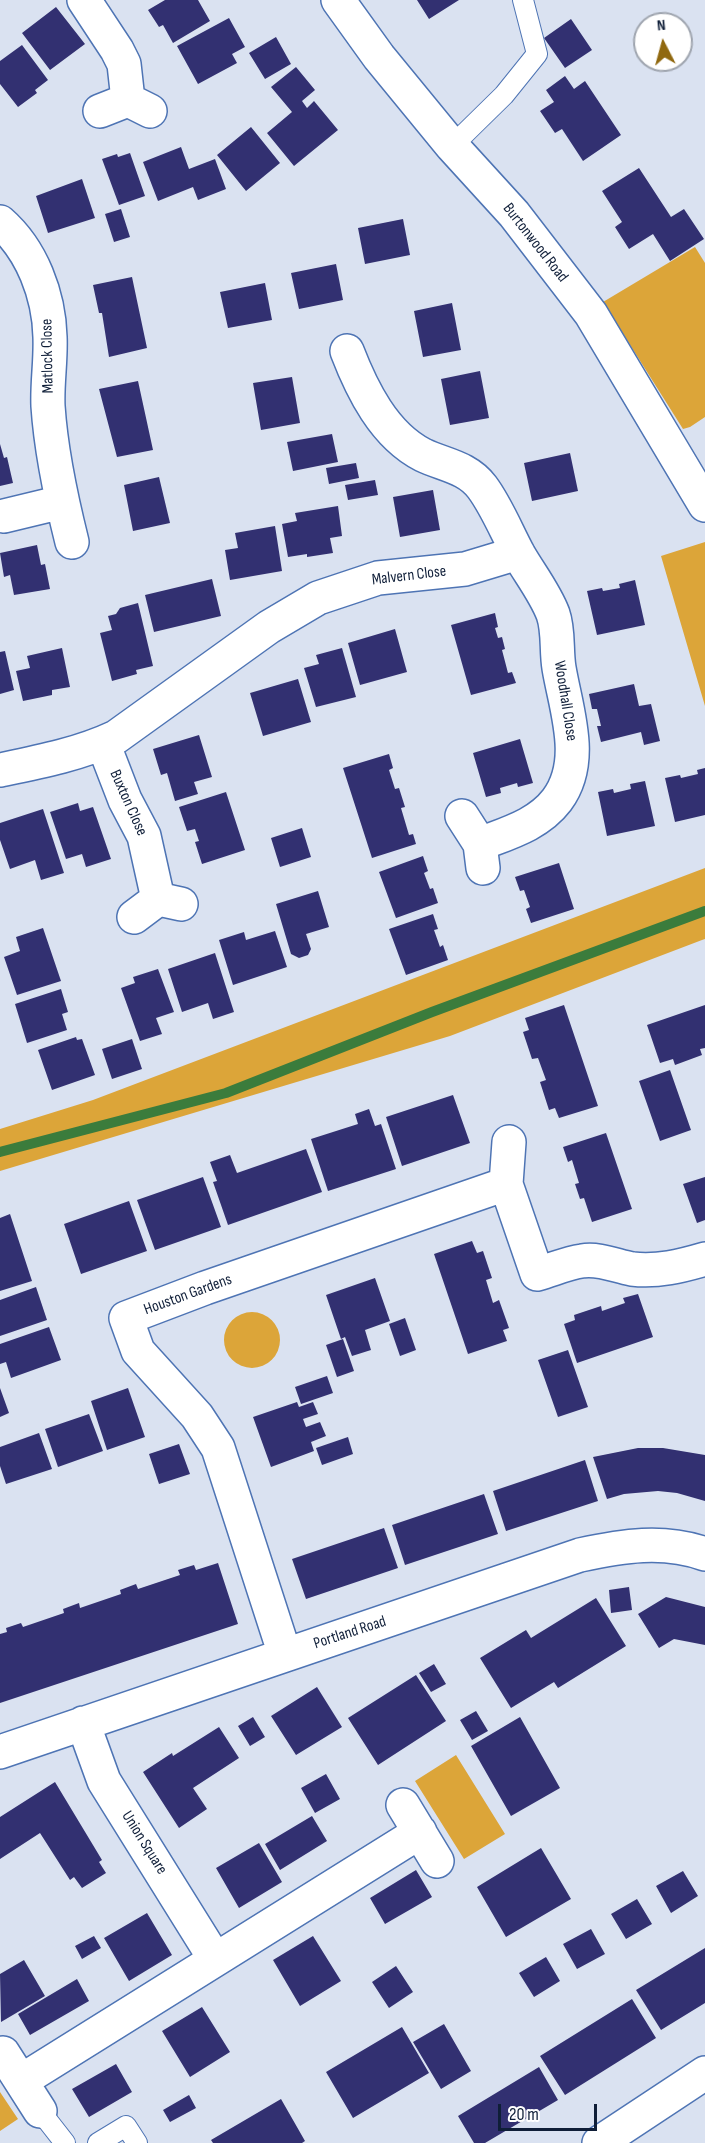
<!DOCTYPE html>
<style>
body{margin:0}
#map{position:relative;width:705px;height:2143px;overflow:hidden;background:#dae2f1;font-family:"Sofia Sans Condensed",sans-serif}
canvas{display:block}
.north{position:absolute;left:633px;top:12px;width:60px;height:60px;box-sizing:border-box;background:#fff;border:2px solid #9fa5af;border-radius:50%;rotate:354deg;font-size:16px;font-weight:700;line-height:24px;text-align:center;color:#0f1e38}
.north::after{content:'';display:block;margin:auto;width:21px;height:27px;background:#90680f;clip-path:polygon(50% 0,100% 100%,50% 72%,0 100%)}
.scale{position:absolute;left:498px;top:2104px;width:99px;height:27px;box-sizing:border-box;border:3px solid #0f1e38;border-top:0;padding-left:8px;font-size:18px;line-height:21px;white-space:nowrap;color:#0f1e38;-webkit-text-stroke:4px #fff;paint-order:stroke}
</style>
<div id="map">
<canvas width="705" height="2143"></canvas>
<div class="north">N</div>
<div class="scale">20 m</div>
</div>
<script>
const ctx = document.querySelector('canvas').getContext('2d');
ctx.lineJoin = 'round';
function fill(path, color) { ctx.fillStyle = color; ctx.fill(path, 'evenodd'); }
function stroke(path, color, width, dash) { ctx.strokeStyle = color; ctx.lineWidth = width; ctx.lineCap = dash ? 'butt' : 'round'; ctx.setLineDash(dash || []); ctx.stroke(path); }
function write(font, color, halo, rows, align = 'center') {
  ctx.font = font + ' "Sofia Sans Condensed",sans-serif'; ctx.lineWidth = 6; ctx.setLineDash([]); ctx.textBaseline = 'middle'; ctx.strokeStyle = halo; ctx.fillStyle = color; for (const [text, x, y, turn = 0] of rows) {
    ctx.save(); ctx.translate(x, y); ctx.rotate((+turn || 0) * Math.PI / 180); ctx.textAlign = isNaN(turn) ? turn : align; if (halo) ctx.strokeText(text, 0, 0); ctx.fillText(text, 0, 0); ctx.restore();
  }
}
fill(new Path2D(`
 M695 247 705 263V417L690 427 683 429 603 302Z
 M705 542V706L661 556Z
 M705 868V939L702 940 450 1036 0 1171V1129L93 1100Z
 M224 1340a28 28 0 1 1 56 0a28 28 0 1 1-56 0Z
 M456 1755 505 1834 464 1859 415 1781Z
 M0 2092 18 2119 0 2131Z`), '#dca539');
stroke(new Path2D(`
 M0 1152 226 1093 432 1012 705 911`), '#3b7c3c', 10);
fill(new Path2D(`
 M165 0H198L210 21 173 43 163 25 159 27 148 10Z
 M417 0H459L429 19Z
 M56 7 85 44 50 70 22 33Z
 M229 18 245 47 232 54 237 63 198 84 177 46Z
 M571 19 592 50 565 68 544 38Z
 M276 37 291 64 265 79 249 53Z
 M22 45 48 80 35 90 37 93 18 107 0 84V61Z
 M296 67 315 90 302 101 307 108 314 101 338 130 294 166 267 133 292 112 271 87Z
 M565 76 574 89 585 81 621 135 583 161 562 129 555 133 540 111 554 102 546 90Z
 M251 127 280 163 246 191 217 155Z
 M181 147 189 169 215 159 226 189 198 200 193 187 158 201 143 162Z
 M130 153 145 196 119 205 102 159 117 154 118 157Z
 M639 168 671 217 684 209 704 239 670 261 653 234 629 249 615 227 622 222 602 191Z
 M82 179 95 218 48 233 36 196Z
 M121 209 130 237 114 242 105 214Z
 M403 219 410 255 365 264 358 228Z
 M336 264 343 300 299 309 291 273Z
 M132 277 147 348 109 357 102 313H99L93 285Z
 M265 283 272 320 228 328 220 292Z
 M452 303 461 350 423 357 414 311Z
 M480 371 489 418 450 425 441 379Z
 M292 377 300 423 261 430 253 383Z
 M138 381 153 450 117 457 99 389Z
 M332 434 338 462 293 471 287 442Z
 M0 444 4 458 7 457 13 483 0 486Z
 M570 453 578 491 532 501 524 463Z
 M356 463 359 478 329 484 326 468Z
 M159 477 170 523 133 531 124 485Z
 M375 480 378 495 348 500 345 485Z
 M433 490 440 530 400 537 393 497Z
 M338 506 342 536 330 538 333 553 307 557V554L288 557 282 524 297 521 295 513Z
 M275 526 282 571 230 580 225 550 238 548 235 533Z
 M37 545 41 565 45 564 50 589 14 595 10 575 4 577 0 553Z
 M212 579 221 616 154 632 145 595Z
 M635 580 645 625 597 635 587 591 602 588 603 591 620 588 619 584Z
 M138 603 153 666 136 670 137 674 112 681 100 633 112 630 108 616 116 614 120 608Z
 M495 613 498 627 495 628 498 638 502 637 505 649 502 650 508 673 512 672 516 683 471 695 451 625Z
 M395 629 407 672 360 685 348 643Z
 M62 648 70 687 52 690V695L23 701 16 671 30 668 27 656Z
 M342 648 356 697 316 707 304 668 319 664 316 655Z
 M5 651 14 690 0 694V652Z
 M298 679 311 722 263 736 250 693Z
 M634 684 639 706 651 704 660 741 644 745 641 732 601 742 597 726H601L597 709H592L589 694Z
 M199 735 212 777 194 782 198 794 175 801 167 773 161 775 153 749Z
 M520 739 533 783 518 787 517 783 500 788 501 793 486 797 473 753Z
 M389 754 393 768 389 770 395 789 399 788 405 807 401 808 409 835 413 834 416 844 372 858 343 768Z
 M705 768V815L675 822 665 778 680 775 681 778 698 774 697 770Z
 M645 781 655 826 607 836 598 792 613 789 614 793 631 789 630 784Z
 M226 792 245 850 202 864 195 842 199 841 195 829 187 831 179 807Z
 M78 803 80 811 93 807 111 859 86 867 82 854 66 859 50 812Z
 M43 809 64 873 41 880 35 860 10 869 0 840V823Z
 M302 828 311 857 280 867 271 838Z
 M423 856 428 871 424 873 430 889 433 888 438 903 396 918 379 872Z
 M559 863 574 909 531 923 526 909 530 907 524 890 520 891 515 877Z
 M318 891 329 927 306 934 311 949 308 955 299 958 291 954 276 904Z
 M433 914 438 929 434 930 440 947 443 945 448 960 406 975 389 929Z
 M43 928 61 981 17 995 4 957 20 951 16 937Z
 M275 931 287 967 233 985 219 940 244 932 246 940Z
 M215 953 234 1012 213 1019 208 1003 182 1012 168 969Z
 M158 969 174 1012 156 1018 162 1034 140 1041 121 988 135 983 133 977Z
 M61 989 68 1012 62 1014 67 1030 27 1043 15 1004Z
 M564 1005 598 1106 559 1118 555 1108 549 1110 540 1082 546 1080 538 1058 532 1059 523 1032 529 1030 525 1018Z
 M705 1005V1048L700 1049 702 1055 675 1065 673 1059 660 1063 647 1025Z
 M76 1037 77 1040 82 1039 95 1075 52 1090 38 1050Z
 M132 1039 142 1069 112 1079 102 1049Z
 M670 1070 691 1130 660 1141 639 1081Z
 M453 1095 470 1143 402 1166 386 1117Z
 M369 1109 375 1126 381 1124 396 1169 328 1191 311 1139 358 1124 355 1114Z
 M606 1133 632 1209 592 1222 584 1198 580 1199 575 1184 579 1183 572 1160 568 1162 563 1147Z
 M306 1149 322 1192 228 1225 213 1182 217 1181 210 1162 230 1155 237 1173Z
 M203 1177 221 1227 155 1250 137 1200Z
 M705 1177V1220L697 1223 683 1184Z
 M129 1201 147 1251 81 1274 64 1224Z
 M10 1214 32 1281 0 1291V1218Z
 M472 1241 477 1253 483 1251 492 1278 486 1280 493 1303 499 1300 509 1328 503 1330 507 1341 468 1354 434 1254Z
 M375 1278 390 1321 365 1330 371 1350 352 1356 345 1337 341 1339 326 1295Z
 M36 1287 47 1320 0 1336V1300Z
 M638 1294 653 1337 577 1363 564 1324 575 1320 574 1315 601 1306 602 1311 625 1303 623 1298Z
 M405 1318 416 1350 400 1356 389 1324Z
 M49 1327 61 1360 11 1378 6 1362 0 1364V1344Z
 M343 1339 354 1371 337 1377 326 1345Z
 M568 1350 588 1407 558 1417 538 1360Z
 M327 1376 333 1393 301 1404 295 1387Z
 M0 1388 9 1413 0 1417Z
 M128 1388 145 1437 107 1450 91 1401Z
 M297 1402 299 1407 313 1402 318 1414 303 1419 306 1427 320 1422 326 1436 311 1442 314 1451 271 1467 253 1417Z
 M89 1414 103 1451 58 1467 45 1429Z
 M39 1433 52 1469 6 1484 0 1466V1447Z
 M348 1437 353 1454 322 1465 316 1448Z
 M179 1444 190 1474 159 1484 149 1454Z
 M638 1448H663L705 1455V1501L677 1493 658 1491 624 1494 607 1499 593 1457Z
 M585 1460 598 1501 506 1531 493 1491Z
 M484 1494 498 1534 405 1565 392 1525Z
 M384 1528 398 1568 306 1599 292 1559Z
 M218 1563 238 1624 0 1703V1634L7 1632 6 1628 21 1623 23 1627 64 1613 63 1609 79 1603 80 1608 121 1594 120 1590 136 1584 138 1589 180 1575 178 1570 194 1565 196 1570Z
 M629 1587 632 1610 611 1613 609 1590Z
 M666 1597 705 1607V1645L674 1639 659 1648 638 1614Z
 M596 1598 626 1646 558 1688 554 1682 511 1708 480 1658 526 1630 531 1638Z
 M434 1664 446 1684 431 1692 419 1673Z
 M416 1675 446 1721 378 1765 348 1718Z
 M317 1687 342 1727 296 1755 271 1716Z
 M476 1711 488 1731 472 1740 460 1720Z
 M253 1717 265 1737 250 1746 238 1726Z
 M520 1717 560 1788 511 1816 471 1746Z
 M219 1727 239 1758 193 1788 207 1809 179 1828 143 1772 172 1753 173 1756Z
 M326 1774 340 1799 315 1813 301 1788Z
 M55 1782 102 1860 99 1862 106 1873 82 1888 74 1877 70 1880 40 1833 0 1859V1817Z
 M312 1816 327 1841 280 1870 265 1844Z
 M259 1843 282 1882 239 1908 216 1868Z
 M541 1848 571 1899 506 1937 477 1887Z
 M416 1870 432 1897 385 1924 370 1898Z
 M683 1871 698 1896 671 1913 656 1886Z
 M637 1899 652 1924 626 1939 611 1914Z
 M147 1913 172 1955 129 1981 104 1938Z
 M591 1929 605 1954 577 1969 563 1944Z
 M94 1936 101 1948 82 1959 75 1946Z
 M313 1936 341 1981 300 2006 273 1960Z
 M705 1948V2003L661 2030 636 1990Z
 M546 1957 560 1981 534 1997 519 1973Z
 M24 1960 45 1996 1 2022 0 1974Z
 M396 1966 413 1992 389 2008 372 1982Z
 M77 1979 89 2001 30 2035 18 2014Z
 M632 1999 656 2038 565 2095 540 2056Z
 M202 2007 230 2052 190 2077 162 2031Z
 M444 2024 471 2071 441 2089 413 2042Z
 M402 2027 429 2073 353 2118 326 2072Z
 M116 2064 132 2092 89 2117 72 2089Z
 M539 2067 558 2100 485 2143H474L458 2116Z
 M189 2095 196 2108 170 2122 163 2110Z
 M281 2099 305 2141 302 2143H213L211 2140Z`), '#323071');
const lane = new Path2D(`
 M452 146 504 95 537 54 523 0
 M40 2111 65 2143
 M98 2143 126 2126 137 2143`);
const street = new Path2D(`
 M84 0 117 50 124 64 128 100
 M338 0 379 57 452 146 514 214 591 314 705 505
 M100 111 128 100 150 111
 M0 222C32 250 49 295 50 337 51 360 47 383 48 406 51 452 61 498 72 542
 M347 351C362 390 384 435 423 455 444 465 467 467 482 487 497 507 507 533 519 555 530 574 545 593 553 614 559 631 556 650 559 668 566 710 586 761 557 800 538 825 508 833 480 844
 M4 516 62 502
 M103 743 125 800 144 836 158 899
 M0 770C39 762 80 754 116 737L269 627 318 598 378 578 465 569 518 553
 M462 816 480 844 483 868
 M134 917 158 899 181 904
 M509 1142 506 1184 537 1274C552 1270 567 1263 582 1261 599 1258 616 1266 632 1269 658 1272 681 1266 705 1259
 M285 1655 218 1448 197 1416 138 1351 126 1318 205 1288 506 1184
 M83 1723 104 1781 215 1959
 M0 1752 580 1555C622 1546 663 1539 705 1554
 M403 1805 437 1861
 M3 2053 40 2111
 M21 2081 420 1832`);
const secondary = new Path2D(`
 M599 2143 705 2073`);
stroke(lane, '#4e74b4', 22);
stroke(street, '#4e74b4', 36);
stroke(secondary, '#4e74b4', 36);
stroke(lane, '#fff', 20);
stroke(street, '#fff', 33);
stroke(secondary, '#fff', 33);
write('16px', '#0f1e38', '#fff', [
 ["Burtonwood Road",535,243,52],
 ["Matlock Close",48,356,-91],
 ["Malvern Close",409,576,-7],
 ["Woodhall Close",565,701,81],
 ["Buxton Close",128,803,66],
 ["Houston Gardens",188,1295,-20],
 ["Portland Road",350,1633,-18],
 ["Union Square",144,1843,58]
]);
</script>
